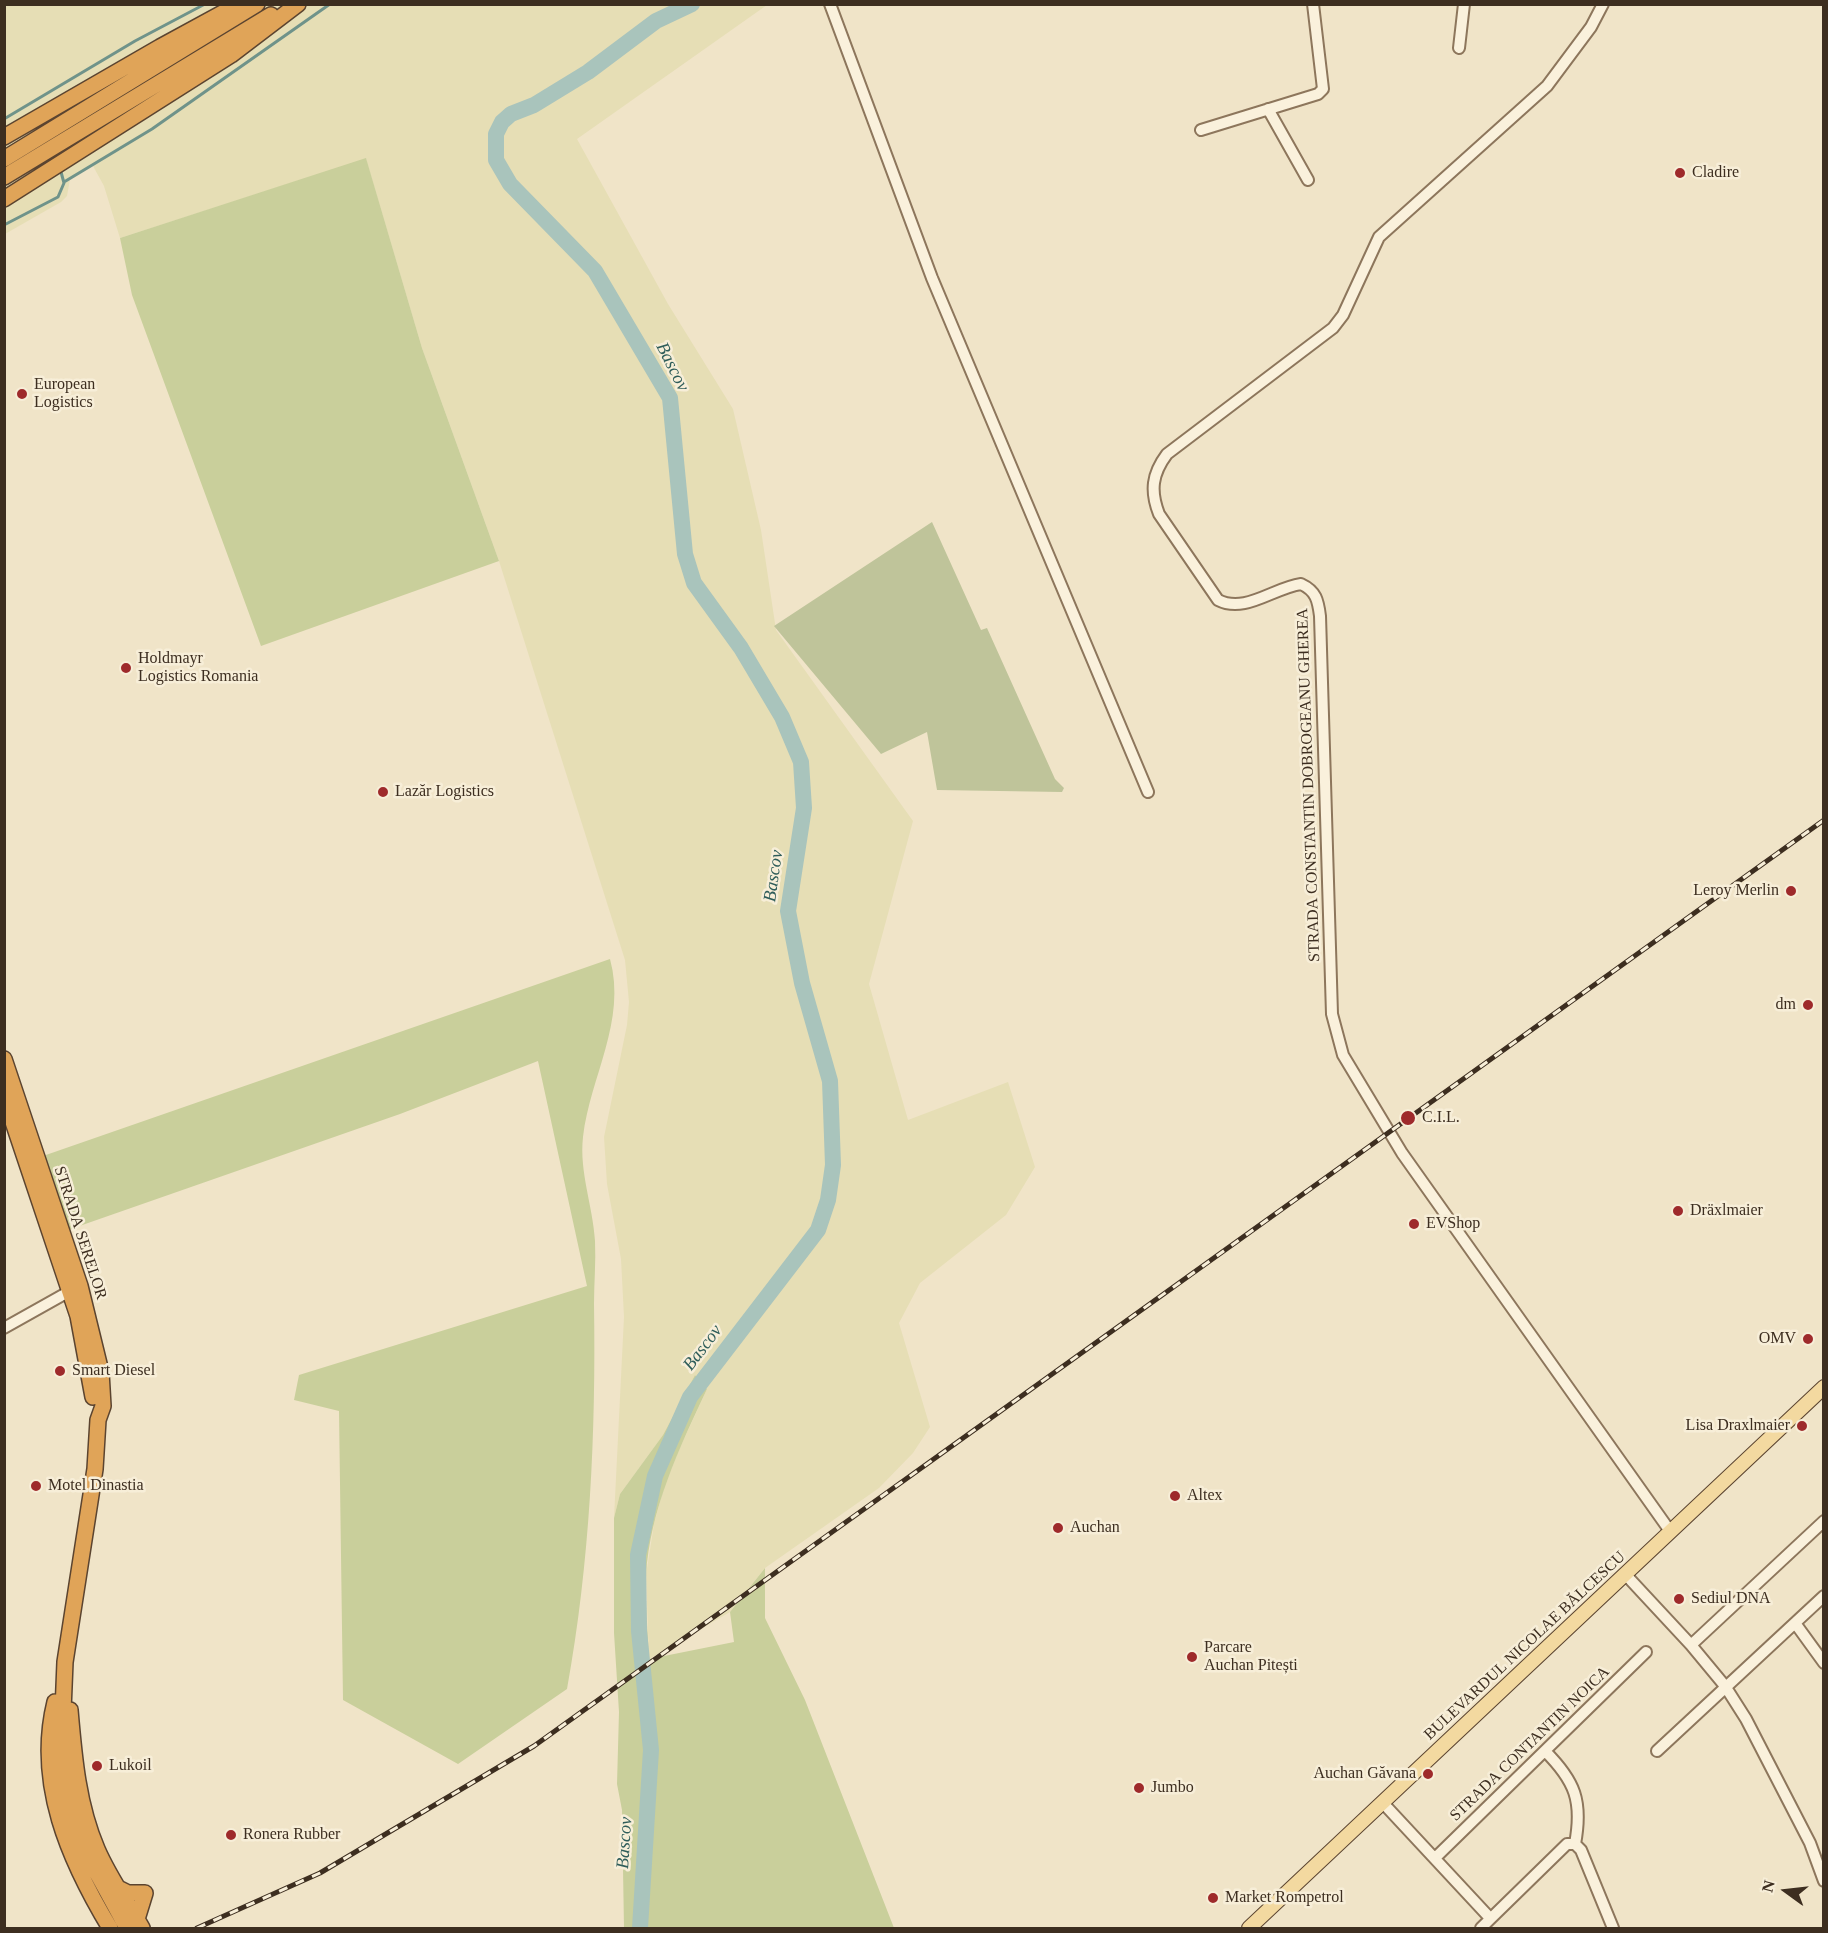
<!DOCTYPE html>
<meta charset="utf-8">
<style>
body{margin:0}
#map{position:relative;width:1828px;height:1933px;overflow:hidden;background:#f0e4c8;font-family:Georgia,serif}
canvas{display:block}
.frame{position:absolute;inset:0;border:6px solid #3d2e20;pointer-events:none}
.north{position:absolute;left:1756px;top:1861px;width:60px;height:60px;-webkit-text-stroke:4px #f7eed8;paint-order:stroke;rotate:285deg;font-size:16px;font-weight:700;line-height:24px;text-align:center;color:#3d2e20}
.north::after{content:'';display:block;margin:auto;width:21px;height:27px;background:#3d2e20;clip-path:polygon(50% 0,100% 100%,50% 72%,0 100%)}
</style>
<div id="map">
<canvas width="1828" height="1933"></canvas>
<div class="frame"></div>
<div class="north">N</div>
</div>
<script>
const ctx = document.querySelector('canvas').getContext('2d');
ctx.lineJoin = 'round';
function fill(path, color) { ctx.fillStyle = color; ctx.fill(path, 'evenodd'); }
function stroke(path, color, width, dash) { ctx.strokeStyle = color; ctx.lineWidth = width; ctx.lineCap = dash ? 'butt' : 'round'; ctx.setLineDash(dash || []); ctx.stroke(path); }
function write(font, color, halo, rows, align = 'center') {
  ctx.font = font + ' Georgia,serif'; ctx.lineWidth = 5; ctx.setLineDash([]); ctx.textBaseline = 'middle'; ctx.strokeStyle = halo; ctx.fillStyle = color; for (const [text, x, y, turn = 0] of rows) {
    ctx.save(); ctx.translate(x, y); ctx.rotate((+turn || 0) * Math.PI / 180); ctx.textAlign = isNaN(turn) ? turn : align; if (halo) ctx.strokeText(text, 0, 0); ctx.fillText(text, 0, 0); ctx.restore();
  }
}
fill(new Path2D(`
 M5 5H767L577 139 668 304 733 409 761 530 776 630 913 821 869 984 908 1120 1008 1082 1035 1167 1006 1215 920 1283 899 1323 930 1427 913 1453 879 1488 765 1568 730 1612 649 1659 646 1575 654 1524 667 1476 707 1389 695 1375 663 1435 620 1494 614 1518 624 1317 621 1259 607 1184 604 1137 627 1025 629 1002 625 960 499 561 422 348 366 159 120 238 104 186 93 166 70 179 67 196 61 202 5 234Z`), '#e6deb5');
fill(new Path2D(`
 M366 158 422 348 499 561 261 646 132 295 120 238Z
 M610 959C627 1021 590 1077 583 1137 579 1172 593 1206 595 1241 596 1262 594 1283 594 1304 596 1433 590 1563 567 1689L458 1764 343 1700 339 1411 294 1400 299 1375 587 1286 538 1061 400 1114 68 1230 43 1156Z
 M695 1375 707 1389C679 1449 650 1509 646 1576 645 1603 648 1632 649 1659L734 1642 730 1612 765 1568V1618L805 1700 894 1928H624L622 1810 617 1784 619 1712 614 1633V1518L620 1494 663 1435Z`), '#c9cf9b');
fill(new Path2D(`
 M932 522 981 630 987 628 1055 779 1064 788 1062 792 937 790 927 732 881 754 774 626Z`), '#bfc49a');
stroke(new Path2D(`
 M4 119 135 41 205 4
 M64 182 152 129 330 4
 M4 225 58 197 64 183 61 172`), '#6f938a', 3);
stroke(new Path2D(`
 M640 1928 651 1750 639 1631 638 1555 655 1476 690 1397 818 1230 828 1200 833 1165 830 1081 802 983 788 911 804 808 801 762 782 717 741 648 694 583 685 554 670 398 595 271 510 184 496 160V134L502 122 511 114 534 105 588 72 656 21 692 4`), '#a9c4bc', 16);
const minor = new Path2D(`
 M830 4 932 278 1148 792
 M1603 4 1591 27 1547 86 1379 237 1343 315 1333 328 1167 454C1152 474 1150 491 1159 514L1218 600C1245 614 1273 588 1301 584 1316 591 1318 600 1320 616L1332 1014 1343 1055 1402 1153 1670 1531
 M1459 48 1464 4
 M1268 109 1308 180
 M1201 130 1318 94 1323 89 1313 4
 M4 1328 70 1291
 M1625 1574 1691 1645 1725 1686 1746 1719 1810 1843 1824 1881
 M1795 1623 1824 1663
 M1691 1645 1824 1521
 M1545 1751C1575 1781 1583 1801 1575 1844
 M1657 1751 1824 1596
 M1383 1803 1490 1918
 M1435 1858 1646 1652
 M1481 1928 1567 1844H1575L1581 1850 1613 1928`);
const major = new Path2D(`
 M1249 1928 1824 1387`);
const highway = new Path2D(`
 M4 137 160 47 239 4
 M4 159 257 4
 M4 177 271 15
 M4 199 231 55 298 4
 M4 1059 80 1286 101 1372 103 1406 98 1420 95 1469 65 1662 61 1760 68 1802 81 1844 127 1928
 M4 1095 78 1316 93 1397
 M55 1702C35 1783 69 1860 110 1928
 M70 1710C74 1757 78 1805 97 1849 109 1877 127 1902 142 1928
 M118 1888 128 1893H145L137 1919`);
stroke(minor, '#8d765c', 14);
stroke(major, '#5b4430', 16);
stroke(highway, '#5b4430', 18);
stroke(minor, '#faf1dc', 10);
stroke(major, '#f3d9a0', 14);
stroke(highway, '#e0a458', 15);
const rail = new Path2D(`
 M197 1928 320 1873 534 1746 1824 820`);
stroke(rail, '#3d2e20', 5);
stroke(rail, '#f7eed8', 3, [9]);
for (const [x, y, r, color] of [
 [1680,173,6,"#9e2a2b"],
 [22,394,6,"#9e2a2b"],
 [126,668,6,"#9e2a2b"],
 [383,792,6,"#9e2a2b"],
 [1791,891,6,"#9e2a2b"],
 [1808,1005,6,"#9e2a2b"],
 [1408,1118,8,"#9e2a2b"],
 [1678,1211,6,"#9e2a2b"],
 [1414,1224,6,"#9e2a2b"],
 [1808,1339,6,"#9e2a2b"],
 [60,1371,6,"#9e2a2b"],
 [1802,1426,6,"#9e2a2b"],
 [36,1486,6,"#9e2a2b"],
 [1175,1496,6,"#9e2a2b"],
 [1058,1528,6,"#9e2a2b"],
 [1679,1599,6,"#9e2a2b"],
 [1192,1657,6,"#9e2a2b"],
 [97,1766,6,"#9e2a2b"],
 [1428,1774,6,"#9e2a2b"],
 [1139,1788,6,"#9e2a2b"],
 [231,1835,6,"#9e2a2b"],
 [1213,1898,6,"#9e2a2b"]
]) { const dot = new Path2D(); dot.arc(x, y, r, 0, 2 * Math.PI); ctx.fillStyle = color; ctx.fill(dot); stroke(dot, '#f7eed8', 2); }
write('16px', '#3d2e20', '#f7eed8', [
 ["Cladire",1692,173],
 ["European",34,385],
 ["Logistics",34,403],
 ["Holdmayr",138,659],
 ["Logistics Romania",138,677],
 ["Lazăr Logistics",395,792],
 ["Leroy Merlin",1779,891,"right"],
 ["dm",1796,1005,"right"],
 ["C.I.L.",1422,1118],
 ["Dräxlmaier",1690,1211],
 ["EVShop",1426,1224],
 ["OMV",1796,1339,"right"],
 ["Smart Diesel",72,1371],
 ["Lisa Draxlmaier",1790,1426,"right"],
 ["Motel Dinastia",48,1486],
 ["Altex",1187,1496],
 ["Auchan",1070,1528],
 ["Sediul DNA",1691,1599],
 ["Parcare",1204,1648],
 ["Auchan Pitești",1204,1666],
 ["Lukoil",109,1766],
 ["Auchan Găvana",1416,1774,"right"],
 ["Jumbo",1151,1788],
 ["Ronera Rubber",243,1835],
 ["Market Rompetrol",1225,1898]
], 'left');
write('16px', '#3d2e20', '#f7eed8', [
 ["STRADA CONSTANTIN DOBROGEANU GHEREA",1309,785,-92],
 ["STRADA SERELOR",80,1233,72],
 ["BULEVARDUL NICOLAE BĂLCESCU",1525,1646,-43],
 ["STRADA CONTANTIN NOICA",1530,1744,-44]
]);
write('italic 18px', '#2f5d5a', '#f7eed8', [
 ["Bascov",672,367,63],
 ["Bascov",774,876,-82],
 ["Bascov",703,1348,-53],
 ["Bascov",625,1843,-86]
]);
</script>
